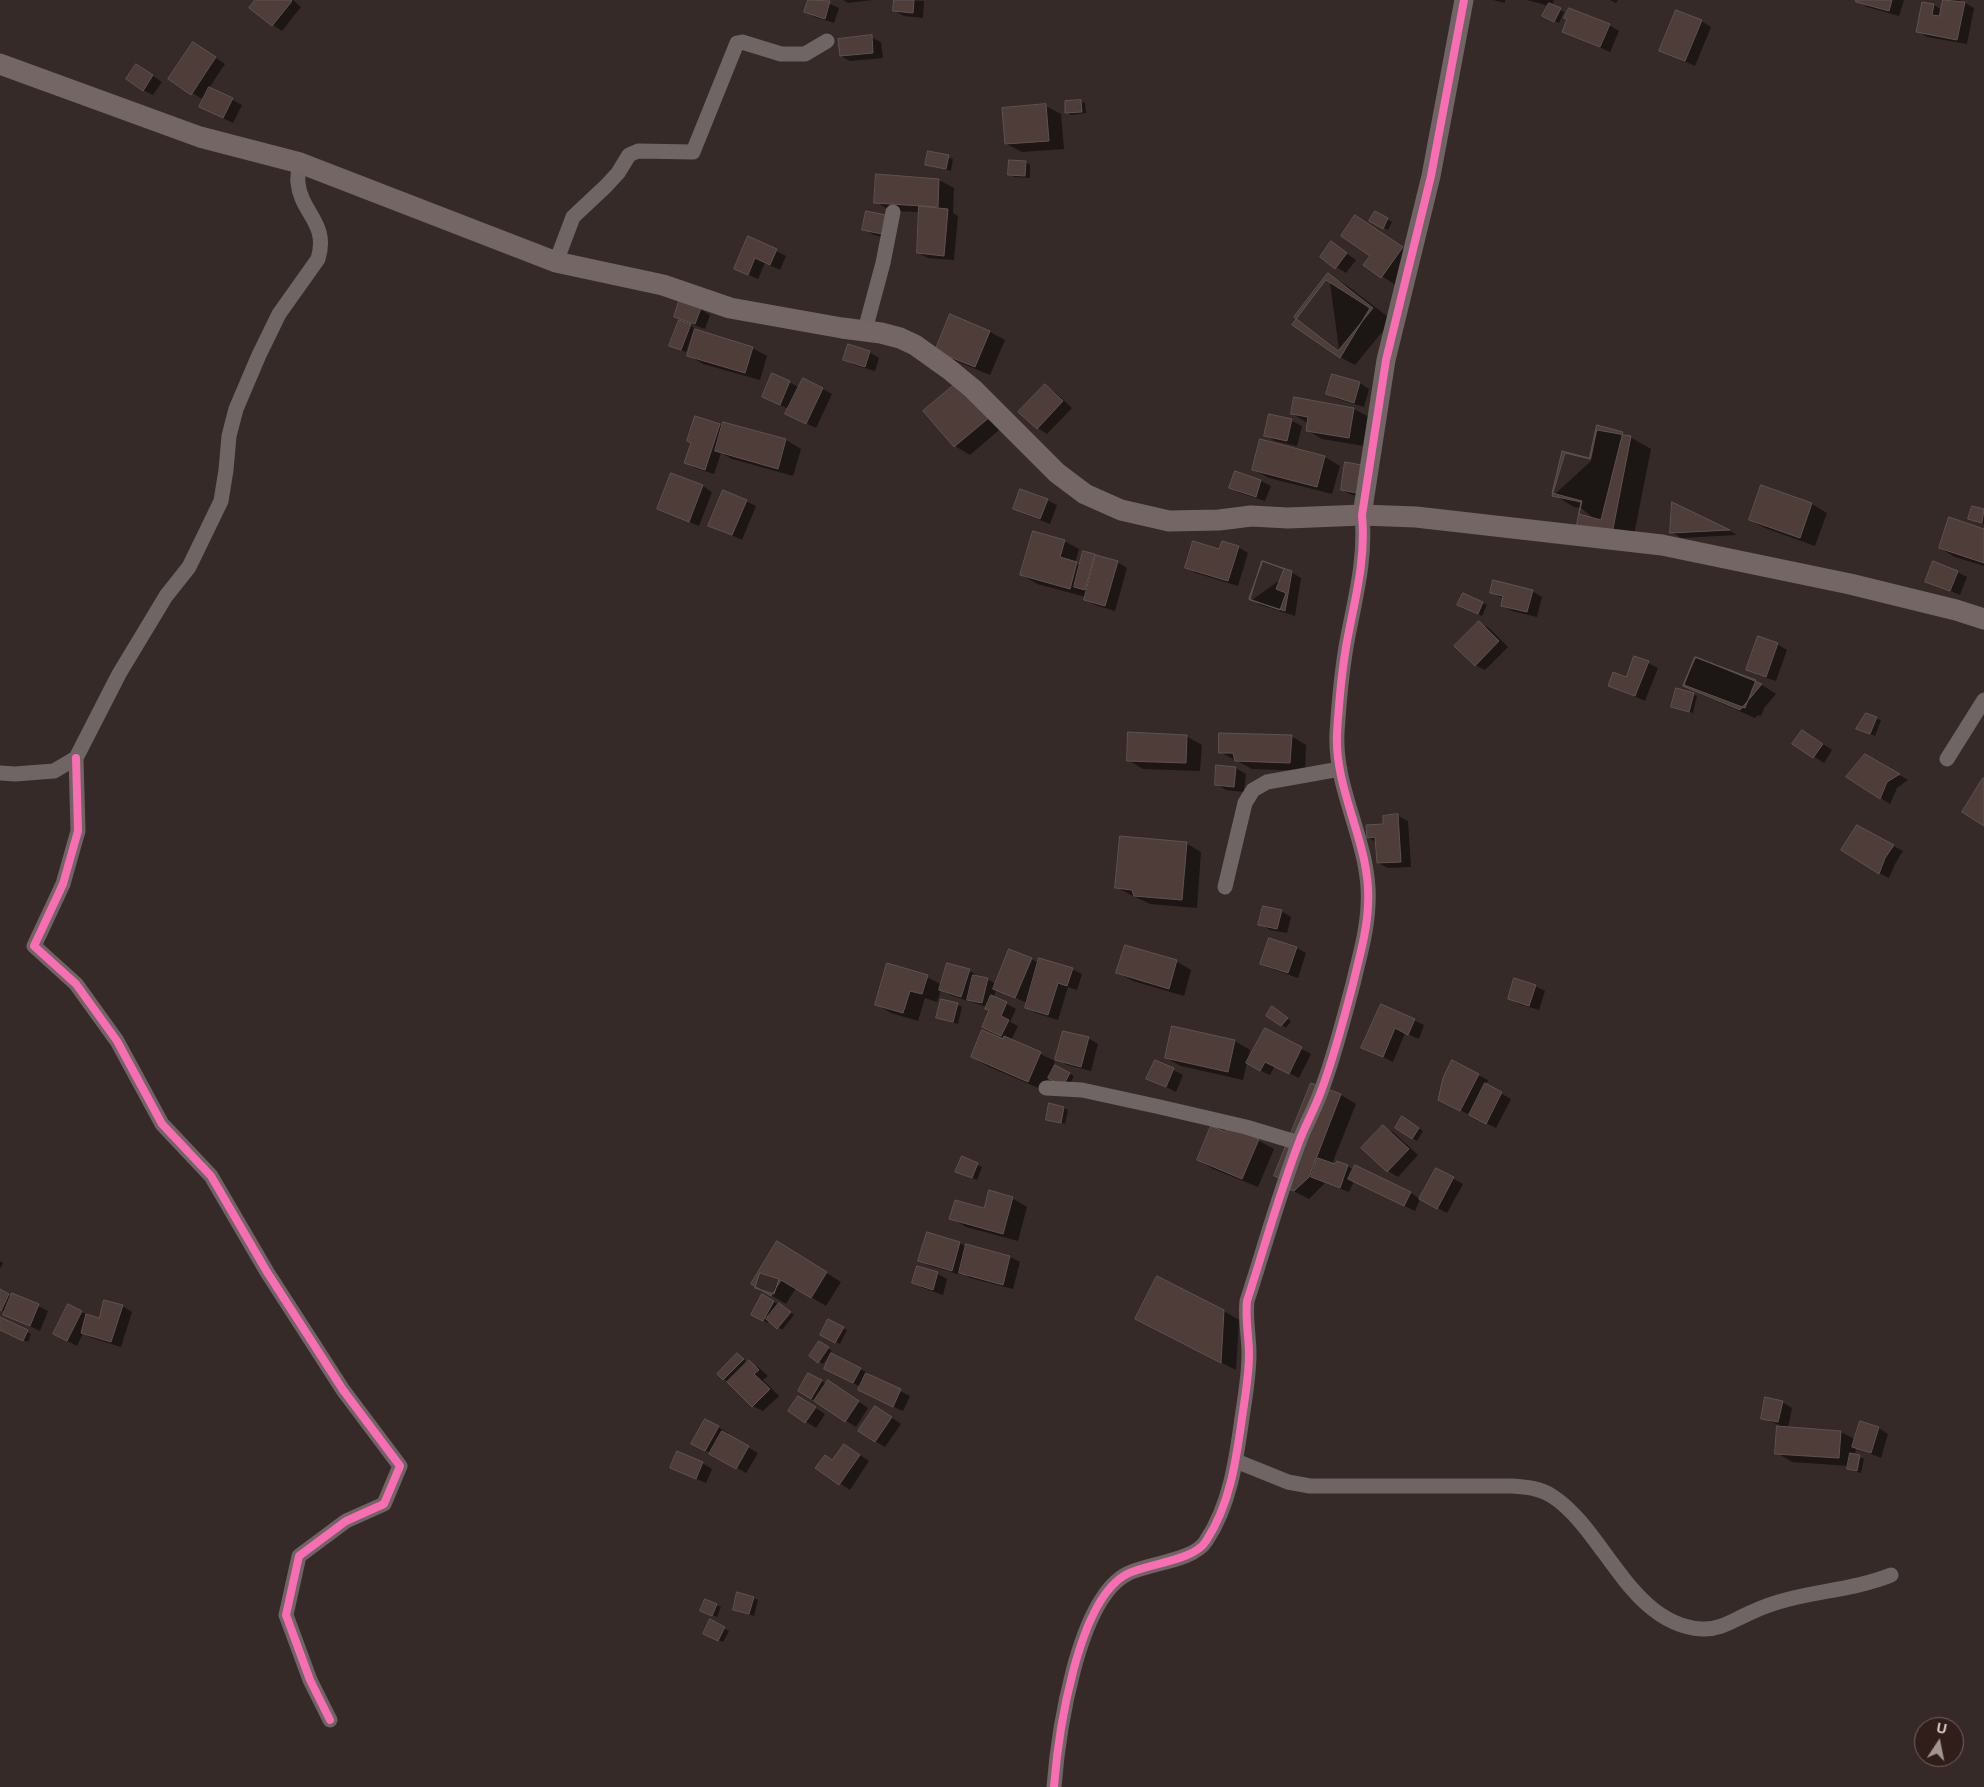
<!DOCTYPE html>
<style>
body{margin:0}
#map{position:relative;width:1984px;height:1787px;overflow:hidden;background:#362a28;font-family:Helvetica,sans-serif}
canvas{display:block}
.north{position:absolute;left:1914px;top:1717px;width:50px;height:50px;box-sizing:border-box;background:#311d19;border:1px solid #756460;border-radius:50%;rotate:11deg;font-size:14px;font-weight:700;line-height:20px;text-align:center;color:#dccecb}
.north::after{content:'';display:block;margin:auto;width:18px;height:22px;background:#a29592;clip-path:polygon(50% 0,100% 100%,50% 72%,0 100%)}
</style>
<div id="map">
<canvas width="1984" height="1787"></canvas>
<div class="north">U</div>
</div>
<script>
const ctx = document.querySelector('canvas').getContext('2d');
ctx.lineJoin = 'round';
function fill(path, color) { ctx.fillStyle = color; ctx.fill(path, 'evenodd'); }
function stroke(path, color, width, dash) { ctx.strokeStyle = color; ctx.lineWidth = width; ctx.lineCap = dash ? 'butt' : 'round'; ctx.setLineDash(dash || []); ctx.stroke(path); }
fill(new Path2D(`
 M257 0H293L301 7 282 31 273 25Z
 M809 0H821L839 8 834 23 815 17 806 12Z
 M843 0H873L848 3Z
 M896 0 924 1 923 18 904 16 895 11Z
 M1493 0H1505V3Z
 M1527 0H1554L1552 6 1564 12 1559 23 1548 18 1549 6Z
 M1610 0H1618L1616 3Z
 M1857 0H1904L1899 16 1867 7Z
 M1944 0H1960L1974 8 1967 44 1927 37 1917 31 1923 3 1934 5 1942 10Z
 M1569 19 1609 25 1619 31 1610 52 1564 31Z
 M1701 21 1711 27 1695 66 1661 50Z
 M871 37 881 42 883 58 850 61 841 56Z
 M203 49 225 64 209 88 242 105 233 123 210 112 206 95 205 94 202 99 170 79Z
 M146 71 162 82 153 95 143 90Z
 M1081 101 1085 103 1086 113 1071 115 1067 112Z
 M1046 106 1061 114 1064 149 1022 152 1006 144Z
 M929 152 953 159 951 171 926 164Z
 M1026 162 1030 165V178L1014 177 1009 174Z
 M878 176 939 180 954 188 953 213 958 216 954 260 928 258 918 253 920 212 891 211 876 202Z
 M867 212 891 239 874 235 864 229Z
 M1375 212 1392 222 1388 230 1371 221Z
 M1356 217 1417 256 1397 286 1365 265 1371 256Z
 M749 238 786 256 780 270 765 263 758 279 736 269Z
 M1332 243 1356 260 1346 273 1321 257Z
 M1329 275 1349 287 1392 320 1355 365 1340 357Z
 M700 309 710 315 705 329 689 323 694 328 686 352 671 346 681 319Z
 M951 316 990 332 1005 340 990 375 951 359 936 350Z
 M752 348 767 356 760 380 703 364 688 355Z
 M869 352 879 358 875 371 854 365 844 359Z
 M1333 375 1360 383 1369 389 1364 407 1337 399 1327 394Z
 M789 382 800 388 823 389 832 394 816 428 797 419 789 409 763 397Z
 M960 382 1005 425 970 455 955 446 925 412Z
 M1045 386 1055 392 1072 408 1047 434 1038 428Z
 M1354 409 1369 417 1364 446 1322 439 1307 430 1308 423 1292 414Z
 M1270 415 1292 421 1302 426 1297 446 1275 441 1265 435Z
 M719 425 786 440 801 449 793 476 732 459 721 453 714 474 695 468 686 463Z
 M1598 427 1623 433 1651 449 1631 550 1581 508 1574 507 1554 495 1591 461Z
 M1325 457 1340 466 1332 494 1269 478 1254 470Z
 M1346 463 1372 498 1352 495 1342 490Z
 M1235 472 1261 481 1271 486 1265 501 1240 493 1230 487Z
 M703 486 712 492 699 526 659 509Z
 M1762 487 1812 504 1827 513 1815 546 1765 528 1750 520Z
 M1047 500 1057 505 1050 524 1024 514 1014 509Z
 M746 501 756 506 742 540 710 525Z
 M1674 504 1730 531 1737 535 1681 538 1672 532Z
 M1973 508 1984 511V524L1970 519Z
 M1984 530V566L1955 557 1940 548Z
 M1064 541 1079 549 1075 563 1081 566 1094 556 1117 562 1127 568 1115 611 1095 605 1085 600 1086 597 1037 584 1022 575Z
 M1238 547 1248 553 1238 586 1196 573 1186 567 1220 551Z
 M1291 572 1301 578 1295 616 1261 605 1252 600Z
 M1957 572 1967 577 1960 595 1927 581Z
 M1532 591 1542 597 1537 617 1512 611 1502 605 1504 599 1491 592Z
 M1463 594 1487 605 1482 616 1463 607Z
 M1479 623 1489 628 1508 647 1485 670 1475 665Z
 M1777 644 1787 650 1776 681 1758 675 1748 669Z
 M1695 658 1756 681 1776 694 1764 708 1761 716 1758 715 1755 718 1700 694 1685 685Z
 M1648 663 1658 668 1645 701 1609 685 1627 679Z
 M1693 694 1697 696 1693 713 1672 706Z
 M1866 715 1881 720 1875 736 1862 731Z
 M1186 736 1202 745 1200 771 1143 769 1128 760Z
 M1291 736 1306 745 1305 771 1252 769 1220 752Z
 M1812 737 1832 750 1824 763 1794 744Z
 M1865 755 1908 780 1897 788 1890 804 1848 777Z
 M1218 766 1236 768 1246 774 1244 792 1226 790 1216 784Z
 M1398 816 1408 821 1411 867 1388 868 1378 863 1377 843 1368 837Z
 M1858 827 1903 851 1895 864 1889 878 1879 873Z
 M1186 843 1201 852 1197 908 1150 904 1117 888Z
 M1281 911 1291 917 1287 933 1270 930 1260 924Z
 M1297 948 1306 953 1298 978 1272 969 1262 964Z
 M1031 959 1039 963 1072 969 1082 974 1077 990 1068 987 1058 1020 1036 1013 1026 1007 1027 1003 996 989 994 997 1016 1009 1010 1022 1018 1026 1011 1040 1055 1061 1052 1070 1053 1071 1056 1066 1074 1076 1068 1087 1049 1077 1043 1090 987 1066 972 1057 1003 1040 1004 1038 983 1027 991 1011 987 1007 950 995 941 990 937 1002 925 998 918 1021 891 1013 876 1004 927 977 942 985 948 964 970 971 979 977 987 979 996 984Z
 M1176 961 1191 970 1184 996 1133 981 1118 973Z
 M1535 986 1545 991 1539 1010 1519 1004 1509 998Z
 M957 1004 962 1007 958 1024 938 1017Z
 M1381 1005 1424 1025 1419 1039 1405 1033 1393 1062 1363 1047Z
 M1277 1011 1291 1021 1286 1028 1267 1015Z
 M1265 1029 1311 1054 1299 1078 1275 1066 1270 1075 1257 1069Z
 M1088 1038 1098 1044 1091 1071 1067 1065 1057 1059Z
 M1235 1041 1250 1050 1243 1080 1181 1066 1166 1058Z
 M1155 1061 1183 1075 1176 1092 1148 1078Z
 M1478 1075 1488 1080 1486 1085 1511 1099 1496 1128 1450 1105Z
 M1312 1084 1341 1095 1356 1104 1332 1164 1347 1166 1354 1170 1356 1167 1411 1193 1420 1199 1415 1211 1354 1181 1349 1192 1325 1183 1309 1199 1284 1186Z
 M1064 1108 1068 1110 1065 1124 1047 1119Z
 M1407 1121 1423 1131 1417 1141 1396 1128Z
 M1383 1127 1393 1132 1418 1155 1398 1177 1388 1171 1363 1148Z
 M1229 1128 1259 1141 1274 1149 1258 1187 1213 1169 1198 1160Z
 M962 1158 982 1167 977 1180 961 1173Z
 M1436 1169 1463 1184 1447 1213 1421 1199Z
 M1012 1198 1027 1207 1018 1241 966 1227 951 1218 985 1210Z
 M928 1233 960 1243 967 1247 1010 1257 1020 1262 1013 1289 970 1278 962 1274 961 1275 930 1266 920 1260Z
 M793 1252 841 1282 826 1306 796 1288 786 1304 771 1295Z
 M0 1261 3 1263 0 1269Z
 M918 1267 938 1274 947 1279 943 1295 923 1288 913 1283Z
 M0 1290 12 1297 13 1294 48 1311 40 1331 4 1314 5 1312 0 1310Z
 M762 1296 784 1307 794 1315 782 1330 769 1320 768 1323 753 1315Z
 M122 1306 132 1312 121 1347 92 1338 83 1333 77 1346 64 1339 81 1312 100 1320Z
 M1224 1311 1239 1320 1236 1370 1152 1328Z
 M0 1319 31 1334 28 1342 0 1330Z
 M843 1328 847 1330 840 1344 826 1337Z
 M820 1342 832 1351 823 1364 810 1356Z
 M738 1354 748 1363 749 1362 759 1368 768 1376 763 1380 779 1396 763 1411 753 1406 724 1379Z
 M825 1369H860L870 1374 869 1376 910 1396 903 1411 869 1396 859 1390 861 1387Z
 M809 1374 827 1384 838 1387 868 1408 856 1427 799 1391Z
 M1782 1402 1792 1408 1788 1428 1841 1432 1856 1440 1861 1423 1879 1428 1888 1434 1881 1458 1856 1448 1855 1455 1864 1459 1861 1473 1853 1471 1849 1469V1466L1792 1462 1777 1453 1779 1425 1762 1418Z
 M808 1403 825 1414 816 1428 789 1411Z
 M885 1413 901 1424 885 1447 875 1441Z
 M706 1420 728 1433 726 1435 758 1453 746 1473 693 1443Z
 M845 1445 869 1461 850 1490 817 1468 833 1461Z
 M702 1463 712 1469 706 1483 671 1468Z
 M753 1598 758 1600 754 1616 734 1609Z
 M716 1605 721 1607 717 1617 706 1613Z
 M710 1621 729 1631 723 1642 709 1636Z`), '#0007');
const building = new Path2D(`
 M255 0H291L292 1 272 26 249 8Z
 M808 0 830 1 825 19 804 12Z
 M894 0H914L913 13 893 11Z
 M1856 0H1892L1889 11 1856 2Z
 M1943 0 1965 2 1957 40 1916 32 1922 2 1934 4 1932 15 1939 16Z
 M1549 3 1561 8 1554 22 1542 16Z
 M1569 8 1610 24 1600 47 1562 32 1567 19 1564 18Z
 M1676 10 1702 20 1685 61 1659 51Z
 M872 35 873 53 840 56 838 39Z
 M193 42 216 57 191 95 168 79Z
 M136 64 153 75 143 91 126 79Z
 M209 87 233 98 223 118 199 107Z
 M1081 100 1082 112 1065 113V101Z
 M1046 104 1049 141 1005 144 1002 108Z
 M928 151 949 155 946 169 925 165Z
 M1009 160 1026 161 1025 176 1008 175Z
 M876 174 939 179 938 207 874 203Z
 M919 206 948 209 944 256 917 253Z
 M866 211 886 215 882 234 862 230Z
 M1375 211 1388 218 1383 229 1369 221Z
 M1355 215 1403 247 1381 278 1363 265 1370 256 1341 236Z
 M748 236 777 249 770 265 755 258 748 275 734 269Z
 M1331 241 1347 253 1335 269 1320 257Z
 M1328 273 1373 308 1338 351 1294 317Z
 M1326 280 1370 308 1340 358 1292 325Z
 M679 301 701 308 695 324 674 317Z
 M950 314 990 331 975 367 935 351Z
 M679 320 691 324 681 350 669 346Z
 M695 329 753 347 745 373 687 356Z
 M848 344 870 351 865 367 843 360Z
 M772 373 790 381 780 405 762 397Z
 M1332 374 1360 382 1354 403 1326 394Z
 M803 378 823 388 806 424 785 414Z
 M960 380 991 416 954 447 923 411Z
 M1045 384 1063 401 1037 429 1018 412Z
 M1294 397 1354 408 1349 438 1306 431 1308 417 1291 414Z
 M1269 414 1292 419 1287 441 1264 436Z
 M695 416 720 424 705 470 684 463 691 443 687 441Z
 M723 422 786 439 778 469 715 451Z
 M1597 425 1623 432 1601 520 1579 514 1582 501 1552 493 1562 451 1589 458Z
 M1597 430 1631 436 1611 539 1576 528 1581 502 1552 496 1565 453 1590 459Z
 M1260 439 1325 456 1317 487 1252 470Z
 M1345 462 1367 466 1362 494 1341 490Z
 M1235 471 1261 480 1256 497 1229 488Z
 M671 473 703 485 689 522 657 509Z
 M1761 485 1812 503 1800 538 1749 520Z
 M1020 489 1048 499 1040 519 1013 509Z
 M723 490 747 500 732 535 708 526Z
 M1672 502 1730 530 1670 533Z
 M1972 506 1984 509 1982 523 1968 519Z
 M1949 517 1984 529V563L1939 548Z
 M1033 531 1065 540 1060 557 1077 562 1070 589 1020 575Z
 M1193 541 1219 549 1222 541 1239 546 1228 581 1185 568Z
 M1083 551 1095 554 1085 590 1074 587Z
 M1096 555 1118 561 1105 606 1084 600Z
 M1262 561 1292 571 1285 611 1250 600Z
 M1263 561 1284 569 1276 589 1286 593 1280 610 1249 599Z
 M1933 561 1958 571 1950 591 1925 582Z
 M1493 580 1533 590 1527 612 1501 606 1503 596 1490 593Z
 M1463 593 1483 602 1478 614 1457 605Z
 M1479 621 1499 641 1475 666 1454 646Z
 M1758 636 1778 643 1766 677 1746 670Z
 M1634 656 1649 661 1635 696 1608 686 1613 672 1626 677Z
 M1695 657 1756 680 1745 708 1684 685Z
 M1696 657 1762 684 1740 710 1683 686Z
 M1676 688 1694 693 1689 712 1671 707Z
 M1866 713 1877 717 1870 734 1856 729Z
 M1802 730 1823 744 1813 758 1792 744Z
 M1128 732 1187 735 1186 763 1127 761Z
 M1219 733 1292 735 1290 763 1235 761 1233 753H1219Z
 M1865 754 1900 774 1887 782 1880 799 1846 777Z
 M1216 765 1236 767 1234 787 1215 785Z
 M1983 778H1984V826L1962 812Z
 M1398 814 1401 862 1377 863 1375 837 1367 838 1366 825 1383 824V816Z
 M1857 825 1894 845 1885 858 1879 874 1841 850Z
 M1120 836 1187 842 1182 900 1134 896 1132 890 1115 888Z
 M1263 906 1282 910 1277 929 1258 925Z
 M1269 938 1297 947 1288 973 1260 964Z
 M1125 945 1177 960 1169 989 1116 973Z
 M1009 949 1032 958 1015 998 993 989Z
 M1039 958 1073 968 1067 986 1058 983 1048 1015 1025 1008Z
 M887 963 928 975 922 994 910 991 903 1013 875 1005Z
 M947 963 970 969 961 997 939 990Z
 M973 975 988 978 982 1003 967 1000Z
 M1514 978 1536 985 1529 1006 1508 999Z
 M991 995 1007 1002 1001 1016 1009 1020 1001 1036 982 1027 989 1010 985 1009Z
 M941 999 958 1003 953 1022 936 1018Z
 M1381 1004 1415 1019 1408 1035 1395 1028 1383 1057 1361 1048Z
 M1272 1006 1288 1018 1281 1026 1266 1016Z
 M1172 1026 1235 1040 1228 1072 1165 1058Z
 M1265 1028 1302 1047 1289 1074 1265 1062 1260 1071 1246 1063Z
 M982 1030 1003 1039 1004 1036 1041 1052 1028 1082 971 1057Z
 M1063 1031 1089 1037 1081 1067 1055 1060Z
 M1155 1060 1174 1068 1166 1087 1146 1079Z
 M1452 1060 1479 1074 1460 1111 1438 1100 1443 1078Z
 M1055 1065 1070 1073 1063 1086 1048 1078Z
 M1311 1083 1341 1094 1309 1177 1294 1191 1282 1187 1285 1181 1274 1176Z
 M1485 1083 1502 1092 1486 1124 1469 1115Z
 M1049 1103 1064 1107 1061 1123 1046 1120Z
 M1402 1116 1419 1128 1412 1139 1395 1128Z
 M1383 1125 1409 1149 1387 1172 1361 1148Z
 M1211 1126 1225 1132 1229 1127 1259 1139 1242 1179 1197 1160Z
 M962 1156 978 1163 972 1178 955 1172Z
 M1318 1158 1335 1164 1337 1161 1348 1165 1340 1188 1311 1177Z
 M1355 1165 1411 1192 1404 1206 1348 1179Z
 M1436 1168 1454 1177 1437 1209 1419 1199Z
 M989 1190 1013 1197 1003 1234 949 1219 955 1200 984 1208Z
 M927 1232 960 1242 952 1271 918 1261Z
 M777 1241 827 1272 811 1298 781 1280 771 1296 751 1284Z
 M966 1244 1010 1256 1003 1285 959 1273Z
 M917 1266 938 1272 933 1290 912 1283Z
 M760 1273 779 1279 774 1294 755 1288Z
 M1157 1276 1224 1310 1221 1363 1135 1319Z
 M0 1289 9 1294 1 1311 0 1310Z
 M12 1293 39 1304 30 1326 3 1315Z
 M762 1294 774 1301 763 1321 751 1315Z
 M104 1300 123 1305 111 1342 81 1333 86 1314 99 1318Z
 M779 1303 791 1312 777 1329 766 1319Z
 M68 1304 82 1311 67 1341 53 1334Z
 M0 1317 28 1330 23 1341 0 1330Z
 M828 1319 844 1327 835 1343 820 1335Z
 M819 1341 829 1347 818 1363 809 1356Z
 M737 1353 744 1359 723 1380 717 1374Z
 M831 1353 861 1368 853 1383 824 1369Z
 M749 1360 759 1370 754 1374 770 1389 752 1407 727 1382Z
 M808 1373 822 1380 811 1399 798 1391Z
 M866 1373 901 1389 893 1407 858 1390Z
 M828 1380 859 1401 845 1422 814 1401Z
 M798 1396 816 1407 805 1423 788 1411Z
 M1765 1397 1783 1401 1778 1422 1761 1419Z
 M875 1406 892 1417 875 1442 858 1431Z
 M705 1419 719 1426 705 1451 691 1444Z
 M1860 1421 1879 1427 1871 1453 1852 1447Z
 M1777 1426 1841 1431 1839 1458 1775 1454Z
 M722 1431 749 1446 736 1469 709 1454Z
 M844 1444 860 1455 839 1485 815 1468 825 1455 832 1460Z
 M677 1451 703 1462 696 1479 670 1468Z
 M1850 1453 1860 1455 1857 1471 1847 1469Z
 M737 1592 754 1597 749 1614 733 1610Z
 M705 1599 717 1604 712 1616 700 1611Z
 M710 1619 725 1627 718 1641 703 1634Z`);
fill(building, '#4f3d3a');
stroke(building, '#5e5351', 1);
stroke(new Path2D(`
 M556 262 573 217 606 186 618 173 629 155 638 151 693 152 737 43 742 42 781 54H805L827 41
 M865 330 883 263 893 212
 M76 758 78 831 63 884 34 946 76 984 117 1041 162 1124 211 1176 267 1272 343 1390 400 1466 384 1504 346 1521 299 1556 286 1615 310 1680 330 1720
 M1947 759 1984 700
 M0 773 15 774 54 771 76 758 119 674 166 596 189 567 206 532 221 501 226 470 229 436 236 409 259 355 279 314 318 259C329 223 301 213 298 183 297 176 299 169 300 163
 M1225 887 1245 803 1253 790 1267 782 1340 769
 M1046 1088 1082 1090 1160 1107 1246 1127 1299 1143
 M1236 1461 1288 1482 1310 1486H1512C1526 1487 1540 1488 1552 1496 1604 1529 1630 1625 1702 1629 1721 1630 1735 1619 1752 1612 1796 1591 1846 1593 1891 1575
 M1054 1787C1058 1735 1077 1600 1127 1574 1149 1563 1194 1561 1206 1541 1230 1505 1236 1461 1242 1418 1245 1397 1249 1376 1249 1354 1249 1336 1245 1319 1247 1301 1264 1249 1279 1194 1299 1142 1305 1126 1314 1110 1320 1094 1334 1058 1343 1021 1353 984 1359 958 1367 932 1368 905 1372 846 1334 792 1337 733 1339 701 1342 667 1348 636 1356 595 1366 557 1362 515`), '#6e6564', 15);
stroke(new Path2D(`
 M1362 515 1386 360 1431 176 1464 0`), '#6e6564', 19);
stroke(new Path2D(`
 M0 64 200 137 300 163 556 262 663 285 730 308 842 328 881 333 900 338 915 345 950 370 973 389 1057 473 1085 494 1121 510 1169 521 1219 520 1251 516 1288 518 1362 515 1416 517 1662 545 1850 584 1956 610 1984 619`), '#736664', 21);
stroke(new Path2D(`
 M76 758 78 831 63 884 34 946 76 984 117 1041 162 1124 211 1176 267 1272 343 1390 400 1466 384 1504 346 1521 299 1556 286 1615 310 1680 330 1720
 M1054 1787C1058 1735 1077 1600 1127 1574 1149 1563 1194 1561 1206 1541 1230 1505 1236 1461 1242 1418 1245 1397 1249 1376 1249 1354 1249 1336 1245 1319 1247 1301 1264 1249 1279 1194 1299 1142 1305 1126 1314 1110 1320 1094 1334 1058 1343 1021 1353 984 1359 958 1367 932 1368 905 1372 846 1334 792 1337 733 1339 701 1342 667 1348 636 1356 595 1366 557 1362 515L1386 360 1431 176 1464 0`), '#f96db3', 8);
</script>
